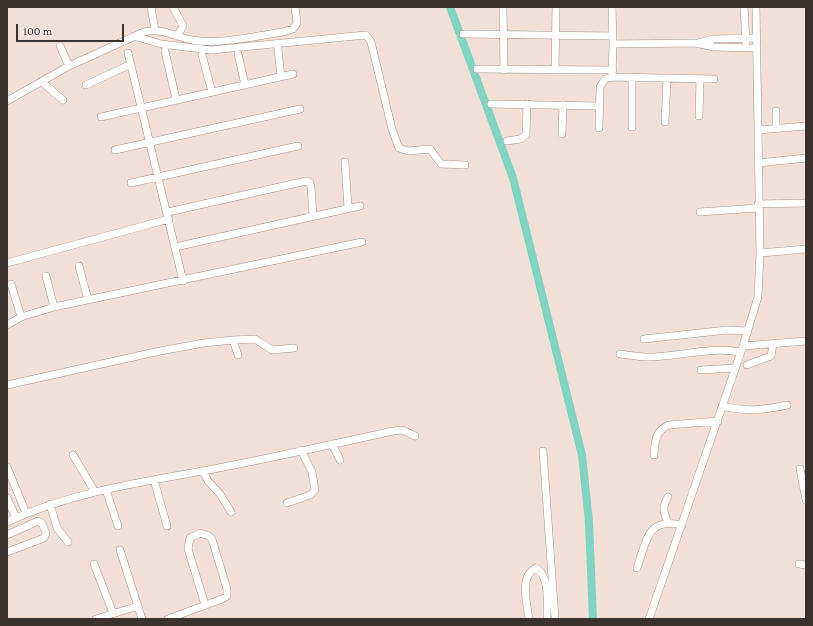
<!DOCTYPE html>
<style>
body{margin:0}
#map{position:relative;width:813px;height:626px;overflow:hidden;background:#f2dfd7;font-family:"Crimson Pro",serif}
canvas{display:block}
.frame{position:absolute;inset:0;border:8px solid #39322f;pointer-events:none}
.scale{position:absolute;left:16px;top:24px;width:108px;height:18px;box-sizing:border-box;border:2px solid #39322f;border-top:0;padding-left:5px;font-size:12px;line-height:14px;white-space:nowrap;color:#39322f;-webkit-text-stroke:3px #fcede6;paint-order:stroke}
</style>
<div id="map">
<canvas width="813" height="626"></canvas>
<div class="frame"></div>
<div class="scale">100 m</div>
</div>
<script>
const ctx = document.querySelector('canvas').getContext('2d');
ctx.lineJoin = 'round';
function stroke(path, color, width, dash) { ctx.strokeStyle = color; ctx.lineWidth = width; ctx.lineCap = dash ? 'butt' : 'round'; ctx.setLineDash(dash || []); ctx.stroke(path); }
stroke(new Path2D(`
 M450 7 513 178 582 455 589 522 593 619`), '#7fd5c2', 8);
const minor = new Path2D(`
 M151 7 155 30
 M173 7 183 26 181 30 176 36
 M503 7 504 70
 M612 7 613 44 695 43 714 47 757 48
 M744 7 746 42
 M463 34 613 36
 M134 36 161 44 211 50 366 35 371 42 392 129 399 148 408 151 430 149 441 164 465 165
 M698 43 713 39 757 38
 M613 44 612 77 714 79
 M60 46 69 66
 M278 49 281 77
 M165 51 176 99
 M128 53 183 281
 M238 54 245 85
 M202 55 212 92
 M477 69 613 70
 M555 70 556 7
 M42 82 63 100
 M86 85 131 64
 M7 101 69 66 144 32C160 27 176 37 192 40 219 45 255 36 283 32L293 29 297 23 295 7
 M491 104 599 106
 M776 111V128
 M699 116 700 79
 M101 117 293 74
 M665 122 667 79
 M632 127V78
 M599 128 600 87 605 79 612 77
 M758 130 806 126
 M562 134 563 105
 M507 141 520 139 526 135 527 104
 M115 150 300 109
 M345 162 348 208
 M758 163 806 158
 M131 183 298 146
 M758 204 806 203
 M168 212 306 181 310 183 311 187 313 216
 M700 212 758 208
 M175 247 360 206
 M760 253 806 249
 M7 263 169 219
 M79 266 88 300
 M46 276 54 307
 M11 284 21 317
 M7 325 21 317 54 307 362 242
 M644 339 727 330 748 331
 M233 340 238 355
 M743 346 806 341
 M620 354C629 355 638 357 648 357 679 357 710 346 741 352
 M747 365 771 356 773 344
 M701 370 735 368
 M7 385 160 351 204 343 233 340 255 339 272 350 294 348
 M722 406C745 412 764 410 787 405
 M332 444 340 460
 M543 451 555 619
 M73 455 95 492
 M654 455C655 441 655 431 669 425L718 421
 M7 467 26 513
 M800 469 806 500
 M203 471 208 481 220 494 231 512
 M154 480 167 526
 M106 490 118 526
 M668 497C662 507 663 512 668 522
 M7 498 16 518
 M287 503 310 495 315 490 312 472 301 450
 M50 504 57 528 68 542
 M7 522C69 493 136 483 203 471 266 459 330 445 393 431L402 430 415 436
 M7 535 38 521 42 523 46 534 44 538 7 552
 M120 550 142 619
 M94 564 113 613
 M799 564 806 565
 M637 568C647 540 647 517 682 525
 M96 619 138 606
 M168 619 222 599 227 596V589L212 539 209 536 200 533 190 538 188 549 205 605
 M529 619C527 605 519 575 536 568 550 575 547 605 547 619
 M649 619 743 346 758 297 760 253 756 7`);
stroke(minor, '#a4938b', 8);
stroke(minor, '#fff', 7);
</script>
